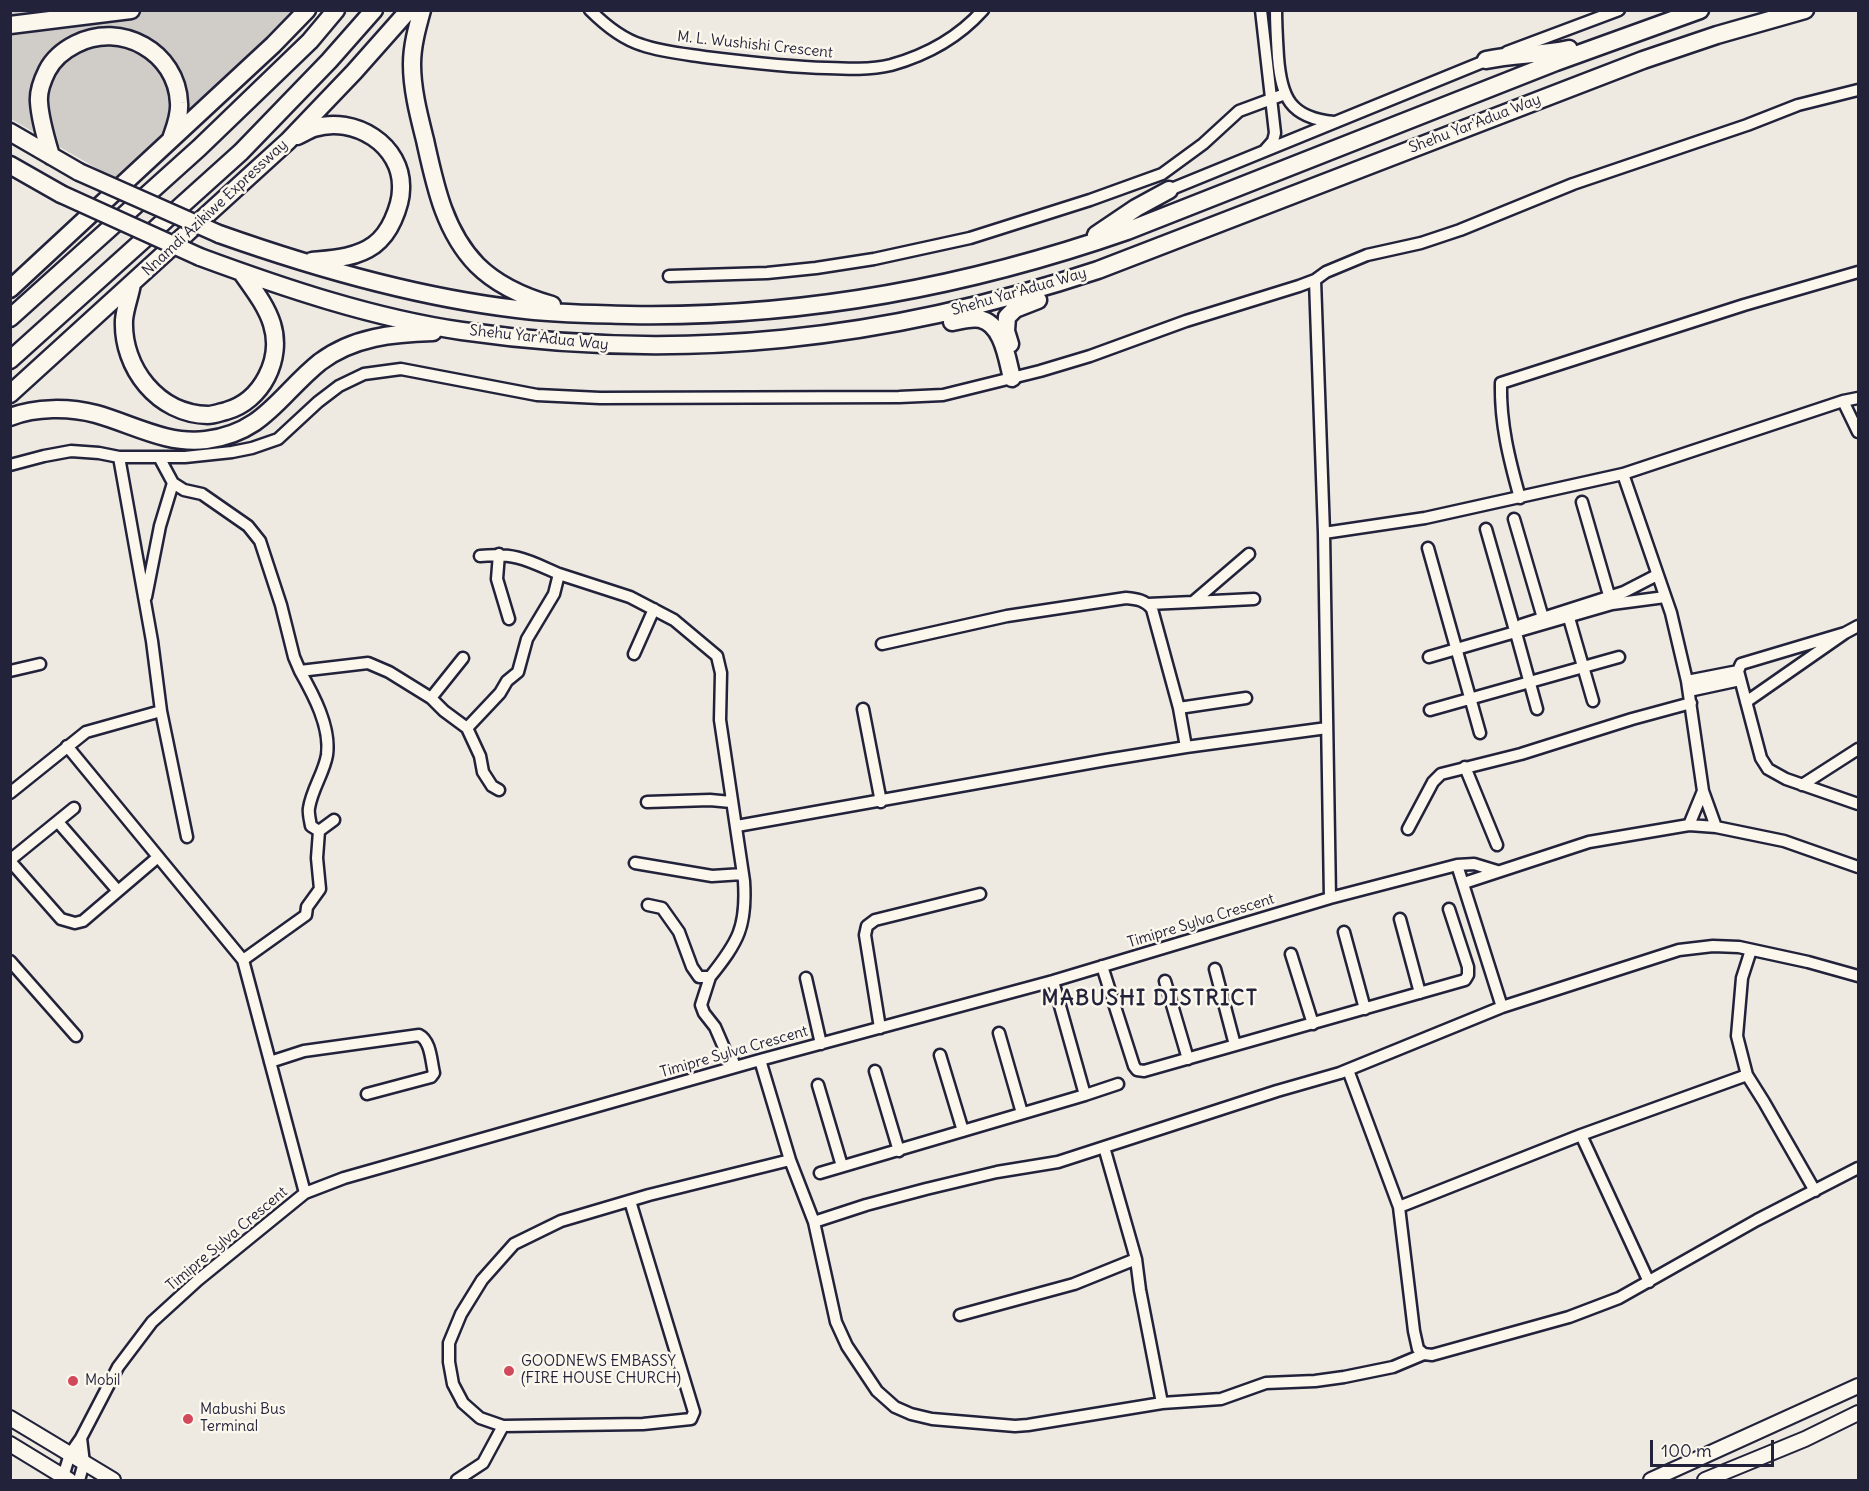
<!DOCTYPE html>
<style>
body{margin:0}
#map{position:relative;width:1869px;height:1491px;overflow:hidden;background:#eeeae2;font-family:Delius,sans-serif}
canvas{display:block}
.frame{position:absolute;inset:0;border:12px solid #22223b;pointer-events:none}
.scale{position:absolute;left:1650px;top:1440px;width:124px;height:27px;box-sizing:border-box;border:3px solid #22223b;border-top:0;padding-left:8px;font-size:18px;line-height:21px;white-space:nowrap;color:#22223b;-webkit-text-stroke:4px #fbf7ec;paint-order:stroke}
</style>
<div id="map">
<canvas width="1869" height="1491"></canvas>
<div class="frame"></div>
<div class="scale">100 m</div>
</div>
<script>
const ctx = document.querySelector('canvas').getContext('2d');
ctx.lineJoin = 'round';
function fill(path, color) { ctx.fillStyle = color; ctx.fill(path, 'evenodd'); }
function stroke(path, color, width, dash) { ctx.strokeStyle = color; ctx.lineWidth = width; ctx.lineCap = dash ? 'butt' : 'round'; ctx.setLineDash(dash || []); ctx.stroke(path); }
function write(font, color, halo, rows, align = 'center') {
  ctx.font = font + ' Delius,sans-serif'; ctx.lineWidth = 5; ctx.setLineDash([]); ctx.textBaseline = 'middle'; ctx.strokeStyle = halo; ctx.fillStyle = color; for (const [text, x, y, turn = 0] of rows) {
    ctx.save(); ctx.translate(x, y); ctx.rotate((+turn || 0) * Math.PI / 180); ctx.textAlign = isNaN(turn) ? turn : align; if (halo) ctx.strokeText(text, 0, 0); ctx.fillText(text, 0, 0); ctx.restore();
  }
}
fill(new Path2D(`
 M11 11H293L119 181 11 119Z`), '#d0cdc9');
const minor = new Path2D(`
 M590 10C605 25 622 39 642 45 662 52 685 54 705 57 746 62 786 67 827 68 848 69 870 70 891 65 927 55 958 38 983 10
 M1261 10 1275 133 1273 141 1265 150
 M1276 10C1276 26 1277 41 1278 57 1281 97 1290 118 1334 122
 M1507 52 1619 10
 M1169 190 1490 59
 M669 276 767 273 816 268 874 259 970 238 1090 200 1162 174 1203 144 1239 111 1285 94
 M1315 280 1324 533 1330 898
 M1843 401 1858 432
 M159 457 173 483 184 490 202 494 248 526 260 541 281 605 294 657 300 671 368 663 389 672 431 698 444 711 467 728 480 756 483 772 492 786 499 790
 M10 465 44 456 71 451 99 453 119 457H185L232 452 252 448 278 439 318 402 339 386 364 374 401 369 537 395 600 398 899 397 943 395 1040 371 1090 356 1186 321 1299 286 1315 280 1326 272 1367 255 1421 243 1460 230 1573 184 1747 125 1798 105 1858 90
 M1623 474 1671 613 1687 681 1703 791 1716 827
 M1520 498C1509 459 1500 423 1501 383L1744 305 1858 272
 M1582 502 1611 602
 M1514 519 1543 618
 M1486 529 1514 627
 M1324 533 1425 518 1623 474 1843 401 1858 398
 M1428 548 1480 733
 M499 554 497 579 509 619
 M480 556C517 553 527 560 559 574
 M146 597 160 526 173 483
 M1193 602 1254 599
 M1148 604 1193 602 1249 554
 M1569 618 1593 701
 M1521 625 1624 592 1657 575
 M1516 633 1537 709
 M882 644 1007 616 1126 598C1137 599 1145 600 1152 609L1179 708 1186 747
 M634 654 654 609
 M1429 657 1612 604 1665 597
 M10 671 40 664
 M300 671C313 694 331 727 327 755 324 773 312 789 309 808 308 813 310 820 311 826L319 831 334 820
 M1738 671 1761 758 1768 769 1786 779 1858 804
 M1687 681 1738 671 1741 664 1845 633
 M1689 691 1740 680
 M431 698 463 658
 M1746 702 1845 633 1858 626
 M1179 708 1246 698
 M863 709 881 802
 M1430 710 1619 657
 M161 711 187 837
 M467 728 500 693 507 681 518 672 527 639 554 594 559 574 630 597 674 620 717 656 721 673 720 720 744 881C747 927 738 942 710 977H699L692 967 679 932 662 908 648 905
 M67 746 243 960
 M1465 767 1497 845
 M1802 785 1858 749
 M10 793 86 732 161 711 152 641 119 457
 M647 802 710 800 731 802
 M58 822 118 891
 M1689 825 1703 791
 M737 826 1106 760 1186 747 1327 728
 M1408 829 1433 782 1441 774 1521 754 1632 719 1691 703
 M10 860 74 808
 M10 861 61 919 75 923 83 921 158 857
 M635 863 712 876 743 874
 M1457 865 1502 1007
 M1464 883 1589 842 1689 825 1716 827 1784 841 1858 867
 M1400 919 1420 993
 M1344 932 1365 1009
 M1751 950 1742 978 1737 1036 1747 1075 1764 1102 1815 1191
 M1291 954 1313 1024
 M10 961 76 1036
 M1102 966 1134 1066 1137 1070 1144 1071 1465 980 1468 975V967L1449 909
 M1215 969 1235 1045
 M710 977 701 1005 704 1013 715 1027 728 1057 733 1061 735 1067
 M806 978 821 1044
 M1165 981 1188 1059
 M880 1028 865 935 867 926 875 920 980 894
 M999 1033 1022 1113
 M940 1055 963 1131
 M760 1060 790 1160 814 1222 836 1322 847 1346 877 1391 895 1407 911 1414 932 1419 1015 1426 1028 1425 1162 1403 1221 1399 1266 1383 1315 1381 1344 1377 1393 1367 1424 1354
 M270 1062 304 1051 419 1035C431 1041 431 1061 434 1073L431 1077 367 1094
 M1348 1070 1399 1207 1414 1331 1418 1349 1424 1354 1432 1355 1569 1317 1619 1298 1757 1220 1858 1168
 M875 1071 899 1151
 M818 1085 842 1166
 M1085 1095 1118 1084
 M1581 1135 1649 1282
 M1104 1147 1136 1259 1140 1290 1162 1403
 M820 1173 1085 1095 1053 981
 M305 1193 243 960 306 915 307 907 320 889 317 858 319 831
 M630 1201 694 1412 691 1419 643 1424 503 1426 480 1418 463 1403 453 1384 449 1362V1343L461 1314 482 1280 514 1244 561 1221 649 1195 790 1160
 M1399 1207 1581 1135 1747 1075
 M814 1222 866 1205 926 1189 997 1172 1058 1162 1277 1091 1340 1073 1502 1007 1679 950 1713 946 1739 947 1808 962 1858 976
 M960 1315 1074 1284 1136 1259
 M62 1480 70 1454 81 1438 118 1367 152 1322 198 1280 305 1193 344 1178 760 1060 1053 981 1330 898 1457 865 1474 864 1497 871
 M79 1480 84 1463 81 1438
 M457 1480 483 1463 503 1426`);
const major = new Path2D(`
 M10 1418 113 1480
 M10 1444 69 1480
 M1651 1480 1858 1386
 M1705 1480 1805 1439 1858 1413`);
const highway = new Path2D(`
 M422 10C417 28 412 46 412 64 412 90 419 116 425 140 435 185 444 231 477 265 498 286 524 297 552 305
 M10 25 131 10
 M1486 60C1513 54 1541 55 1569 49
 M10 132 79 172
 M297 136C302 134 308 130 314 128 354 115 403 145 401 189 401 199 397 211 393 220 389 229 382 239 374 245 356 258 333 259 312 261
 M51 156C46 139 40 120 39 102 38 91 42 81 47 71 53 59 64 50 76 44 121 21 177 52 179 103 180 116 175 127 171 139
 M10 165 61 194
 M219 234C315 268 415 297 517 309 554 314 591 314 629 315 799 318 966 287 1127 231L1556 62 1700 10
 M1096 235 1136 208 1169 190
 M200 257C284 288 373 318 462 331 683 363 887 340 1098 270L1643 60 1717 35 1805 10
 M132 284C130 296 125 308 124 320 122 368 158 414 208 415 214 415 221 412 226 411 262 401 283 359 272 324 266 305 253 289 242 273
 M10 289 273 45 307 10
 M10 318 199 148 310 41 336 10
 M952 322C960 321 970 317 980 319 1003 324 1007 359 1012 378
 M1010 344 1006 331 1007 317 1015 309 1038 300
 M10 360 241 152 329 61 374 10
 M10 394 288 141 354 72 409 10
 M10 417C36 407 69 407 96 414 132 424 167 445 206 440 264 433 280 394 320 362 353 337 394 333 433 332`);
stroke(minor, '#22223b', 15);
stroke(major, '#22223b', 18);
stroke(highway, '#22223b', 21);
stroke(minor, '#fbf7ec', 10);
stroke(major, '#fbf7ec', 14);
stroke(highway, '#fbf7ec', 16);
const highwayBridge = new Path2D(`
 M79 172 219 234
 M61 194 200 257`);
stroke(highwayBridge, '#22223b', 21, []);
stroke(highwayBridge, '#fbf7ec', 16);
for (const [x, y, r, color] of [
 [509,1371,6,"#d1495b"],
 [73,1381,6,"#d1495b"],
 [188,1419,6,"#d1495b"]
]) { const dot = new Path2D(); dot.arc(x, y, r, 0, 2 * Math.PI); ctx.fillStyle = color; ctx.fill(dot); stroke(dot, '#fbf7ec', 2); }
write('15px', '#22223b', '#fbf7ec', [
 ["M. L. Wushishi Crescent",755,45,6],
 ["Shehu Yar'Adua Way",1475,124,-21],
 ["Nnamdi Azikiwe Expressway",215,208,-43],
 ["Shehu Yar'Adua Way",1019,292,-16],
 ["Shehu Yar'Adua Way",539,338,6],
 ["Timipre Sylva Crescent",1201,921,-17],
 ["Timipre Sylva Crescent",734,1052,-16],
 ["Timipre Sylva Crescent",227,1239,-40]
]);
write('15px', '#22223b', '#fbf7ec', [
 ["GOODNEWS EMBASSY",521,1362],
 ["(FIRE HOUSE CHURCH)",521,1379],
 ["Mobil",85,1381],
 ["Mabushi Bus",200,1410],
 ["Terminal",200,1427]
], 'left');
ctx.letterSpacing = '1.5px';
write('bold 21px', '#22223b', '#fbf7ec', [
 ["MABUSHI DISTRICT",1150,999]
]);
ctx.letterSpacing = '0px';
</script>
